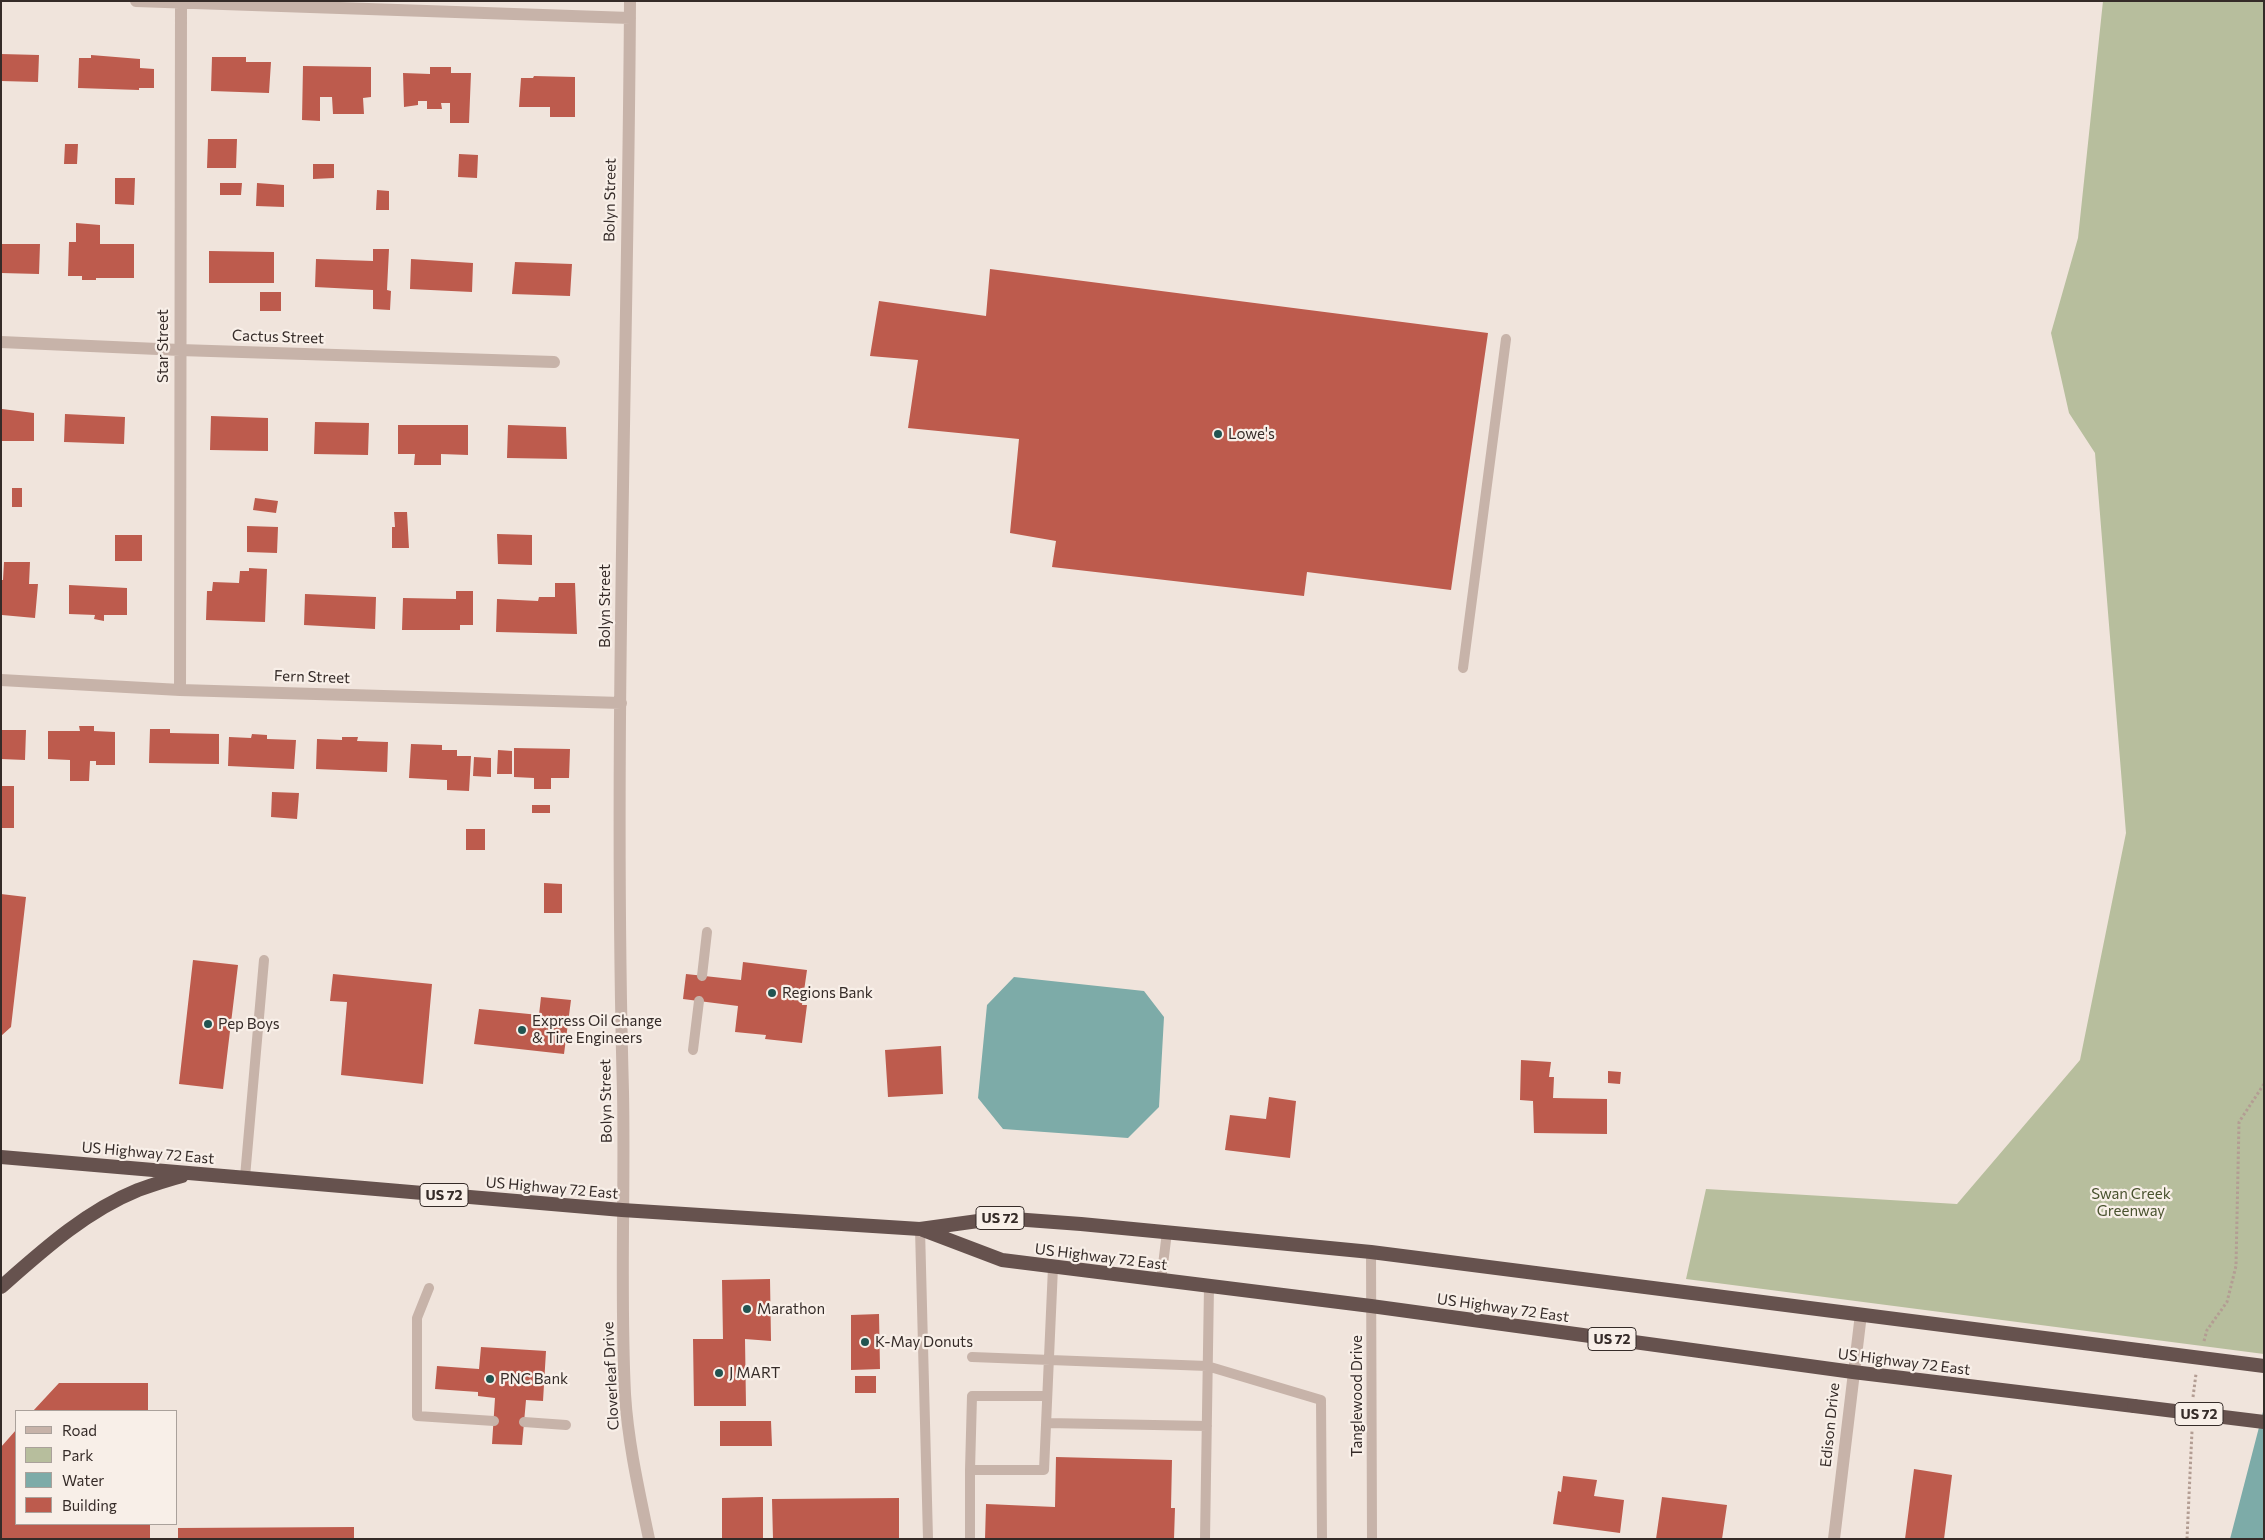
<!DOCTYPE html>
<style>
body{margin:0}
#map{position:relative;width:2265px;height:1540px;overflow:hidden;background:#f0e4dc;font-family:Commissioner,sans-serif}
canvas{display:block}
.frame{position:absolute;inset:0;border:2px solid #352b28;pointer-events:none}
.legend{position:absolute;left:15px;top:1410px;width:162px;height:115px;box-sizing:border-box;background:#f8efe8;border:1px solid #aaa19b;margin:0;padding:6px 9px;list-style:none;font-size:15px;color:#352b28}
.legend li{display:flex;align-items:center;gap:10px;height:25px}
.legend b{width:25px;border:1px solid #aaa19b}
</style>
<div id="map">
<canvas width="2265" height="1540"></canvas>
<div class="frame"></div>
<ul class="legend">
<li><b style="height:6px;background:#c7b3a9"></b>Road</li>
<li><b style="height:14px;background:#b7be9d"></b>Park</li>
<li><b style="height:14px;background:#7daba8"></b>Water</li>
<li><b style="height:14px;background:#bd5b4d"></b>Building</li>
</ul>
</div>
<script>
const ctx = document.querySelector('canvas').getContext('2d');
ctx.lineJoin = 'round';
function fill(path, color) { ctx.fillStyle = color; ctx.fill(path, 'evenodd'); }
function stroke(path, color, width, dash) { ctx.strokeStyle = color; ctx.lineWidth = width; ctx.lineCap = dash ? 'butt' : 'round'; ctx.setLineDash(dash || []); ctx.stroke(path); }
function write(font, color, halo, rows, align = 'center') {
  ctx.font = font + ' Commissioner,sans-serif'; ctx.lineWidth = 4.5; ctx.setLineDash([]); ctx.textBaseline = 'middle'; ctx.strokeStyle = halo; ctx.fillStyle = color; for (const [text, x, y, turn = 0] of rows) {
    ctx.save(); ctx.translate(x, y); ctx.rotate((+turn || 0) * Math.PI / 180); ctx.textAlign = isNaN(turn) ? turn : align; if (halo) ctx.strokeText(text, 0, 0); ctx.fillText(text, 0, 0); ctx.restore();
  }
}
fill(new Path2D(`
 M2103 1H2264V1354L1686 1279 1706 1189 1957 1204 2080 1060 2126 833 2095 453 2069 413 2051 333 2078 238Z`), '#b7be9d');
fill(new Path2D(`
 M1014 977 1144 991 1164 1017 1159 1107 1128 1138 1003 1129 978 1098 987 1005Z
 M2264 1408V1539H2230Z`), '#7daba8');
fill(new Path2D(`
 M1 54 39 55 38 82 1 81Z
 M91 55 140 59V68L154 69V88H139V90L78 88 79 58H91Z
 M212 57H246V62H271L269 93 211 91Z
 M303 66 371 67V97L363 98 364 114H333L332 97H320V121L302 120Z
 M430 67H451V73H471L469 123H450V103H441L442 109H427V101H418V105L404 107 403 73 430 74Z
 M534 76 575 77V117H550V107H519L521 78H533Z
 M208 139H237L236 168H207Z
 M65 144H78L77 164H64Z
 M459 154 478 155 477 178 458 177Z
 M313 164H334V178L313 179Z
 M115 178H135L134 205 115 204Z
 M220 183H242L241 195H220Z
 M257 183 284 185V207L256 206Z
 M377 190 389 191V210H376Z
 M76 223 100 225V244H134V278H96V280H82V276H68L69 242H76Z
 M1 244H40L39 274 1 273Z
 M373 249H389L387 290 391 291 390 310 373 309V290L315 287 316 259 373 261Z
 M209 251 274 252V283H209Z
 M411 259 473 263 472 292 410 289Z
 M515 262 572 264 570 296 512 294Z
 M990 269 1488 333 1451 590 1307 572 1304 596 1052 567 1056 541 1010 533 1019 439 908 428 918 360 870 356 879 301 986 316Z
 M260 292H281V311H260Z
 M2 409 34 413V441H1Z
 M65 414 125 417 124 444 64 442Z
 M211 416 268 418V451L210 450Z
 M315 422 369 423 368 455 314 454Z
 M398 425H468V455L441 454V465H414L415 454H398Z
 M508 425 566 427 567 459 507 458Z
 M12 488H22V507H12Z
 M255 498 278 501 276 513 253 510Z
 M394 512H407L409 548H392V527H395Z
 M247 526 278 527 277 553 247 552Z
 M497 534 532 535V565L498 564Z
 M115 535H142V561H115Z
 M4 562H30L29 584H38L35 618 2 615 1 580H3Z
 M249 568 267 569 265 622 206 620 207 591H212L213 582 239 583 240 571H249Z
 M555 583H575L577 634 496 632 497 599 538 601 539 597H555Z
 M69 585 127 588V615H104V621L94 619 95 615 69 614Z
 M456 591H473V625H460V630H402L403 598 456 599Z
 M305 594 376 597 375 629 304 625Z
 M79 726H94V731L115 732V765H96V761H90L89 781H70V760L48 759V731H80Z
 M150 729H170V733L219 734V764L149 763Z
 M1 730H26L25 760 1 759Z
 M252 734 267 735V739L296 740 294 769 228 766 229 737 251 738Z
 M342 737H358L357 741 388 742 387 772 316 769 317 739 342 740Z
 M411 744 442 745V750H457V756H471L469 791 447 790V780L409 778Z
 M514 748 570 749 569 778H551V789H534V778L514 777Z
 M498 750 512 751V774H497Z
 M474 757 491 758V777L473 776Z
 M1 786H14V828H1Z
 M272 792 299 793 297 819 271 817Z
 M532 805H550V813H532Z
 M466 829H485V850H466Z
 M544 883 562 884V913H544Z
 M1 894 26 897 11 1027 1 1036Z
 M193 960 238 965 223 1089 179 1084Z
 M743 962 807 970 802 1005H807L802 1043 765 1039 766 1035 735 1032 738 1006 683 999 686 974 741 980Z
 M333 974 432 984 423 1084 341 1075 347 1002 330 1001Z
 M541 997 571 1000 564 1054 474 1044 479 1009 539 1015Z
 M941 1046 943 1094 888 1097 885 1050Z
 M1521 1060 1551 1062 1549 1077H1554L1553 1098 1607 1099V1134L1534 1133 1533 1101 1520 1100Z
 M1608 1071 1621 1072 1620 1084 1608 1083Z
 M1269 1097 1296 1101 1290 1158 1225 1150 1230 1115 1266 1119Z
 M770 1279 771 1341 745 1339 746 1406H694L693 1339H723L722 1280Z
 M879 1314 880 1369 851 1370V1315Z
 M481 1347 546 1351 543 1401 526 1400 522 1445 492 1444 495 1398 478 1396V1392L435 1389 437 1366 479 1369Z
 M855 1376H876V1393H855Z
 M59 1383H148V1411H33Z
 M720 1421H771L772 1446H720Z
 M16 1430V1524H150V1539H1V1447Z
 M1056 1457 1172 1460 1171 1508H1175L1174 1539H985L986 1504 1055 1507Z
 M1914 1469 1952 1475 1944 1539H1905Z
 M1563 1476 1597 1480 1594 1496 1624 1500 1620 1533 1553 1524 1558 1491 1561 1492Z
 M763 1497V1539H722V1498Z
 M1662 1497 1727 1505 1722 1539H1656Z
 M899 1498V1539H773L772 1499Z
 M354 1527V1539H178V1528Z`), '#bd5b4d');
stroke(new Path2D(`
 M2204 1341 2207 1330 2227 1302 2236 1266 2239 1122 2264 1084
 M2193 1397 2196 1374
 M2187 1539 2192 1431`), '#b39d93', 3, [2.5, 2.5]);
stroke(new Path2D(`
 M1463 668 1506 339
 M702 976 707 932
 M693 1050 699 1001
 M245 1177 264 960
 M920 1229 928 1539
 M1371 1252 1372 1539
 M1161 1281 1167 1232
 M429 1288 417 1318V1416L494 1421
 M972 1357 1207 1366 1321 1400 1322 1539
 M1047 1396H972L970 1470H1044L1053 1267
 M524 1422 566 1425
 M1047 1423 1207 1426
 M970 1539V1470
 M1205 1539 1209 1286`), '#c7b3a9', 10);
stroke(new Path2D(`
 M136 1 630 18
 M630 1C628 365 613 729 623 1092 625 1193 620 1293 625 1394 628 1443 639 1491 649 1539
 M1 342 180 350 554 362
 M1 680 180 690 621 703
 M180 690 181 3
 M1834 1539 1861 1314`), '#c7b3a9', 12);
stroke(new Path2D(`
 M1 1157 622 1210 920 1229 1000 1218 1081 1224 1371 1252 2146 1351
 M923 1230 1002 1260 1371 1306 1853 1372 2134 1406
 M1 1287C43 1250 86 1211 138 1190 152 1185 167 1180 182 1176`), '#66524e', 14);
stroke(new Path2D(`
 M2146 1351 2264 1366
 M2134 1406 2264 1422`), '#66524e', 14);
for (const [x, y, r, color] of [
 [1218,434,5,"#215451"],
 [772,993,5,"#215451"],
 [208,1024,5,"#215451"],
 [522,1030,5,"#215451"],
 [747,1309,5,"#215451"],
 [865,1342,5,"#215451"],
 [719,1373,5,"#215451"],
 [490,1379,5,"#215451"]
]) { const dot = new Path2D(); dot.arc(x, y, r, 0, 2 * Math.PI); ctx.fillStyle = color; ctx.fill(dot); stroke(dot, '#f8efe8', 2); }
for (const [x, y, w] of [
 [444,1195,48],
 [1000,1218,48],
 [1612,1339,48],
 [2199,1414,48]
]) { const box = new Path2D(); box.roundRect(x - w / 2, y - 11.5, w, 23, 4); ctx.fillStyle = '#f8efe8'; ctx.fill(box); stroke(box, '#352b28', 1); }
write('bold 14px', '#352b28', null, [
 ["US 72",444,1195],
 ["US 72",1000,1218],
 ["US 72",1612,1339],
 ["US 72",2199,1414]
]);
write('15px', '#352b28', '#f8efe8', [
 ["Bolyn Street",610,200,-89],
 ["Cactus Street",278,337,2],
 ["Star Street",163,346,-90],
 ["Bolyn Street",605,606,-90],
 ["Fern Street",312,677,2],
 ["Bolyn Street",606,1101,-91],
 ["US Highway 72 East",148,1153,5],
 ["US Highway 72 East",552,1188,5],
 ["US Highway 72 East",1101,1257,7],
 ["US Highway 72 East",1503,1308,8],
 ["US Highway 72 East",1904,1362,7],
 ["Cloverleaf Drive",611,1376,-93],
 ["Tanglewood Drive",1357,1396,-90],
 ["Edison Drive",1830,1425,-84]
]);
write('15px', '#352b28', '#f8efe8', [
 ["Lowe's",1228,434],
 ["Regions Bank",782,993],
 ["Express Oil Change",532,1021],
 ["& Tire Engineers",532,1038],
 ["Pep Boys",218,1024],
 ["Marathon",757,1309],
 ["K-May Donuts",875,1342],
 ["J MART",729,1373],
 ["PNC Bank",500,1379]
], 'left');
write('15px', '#49522e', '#f8efe8', [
 ["Swan Creek",2131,1194],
 ["Greenway",2131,1211]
]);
</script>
